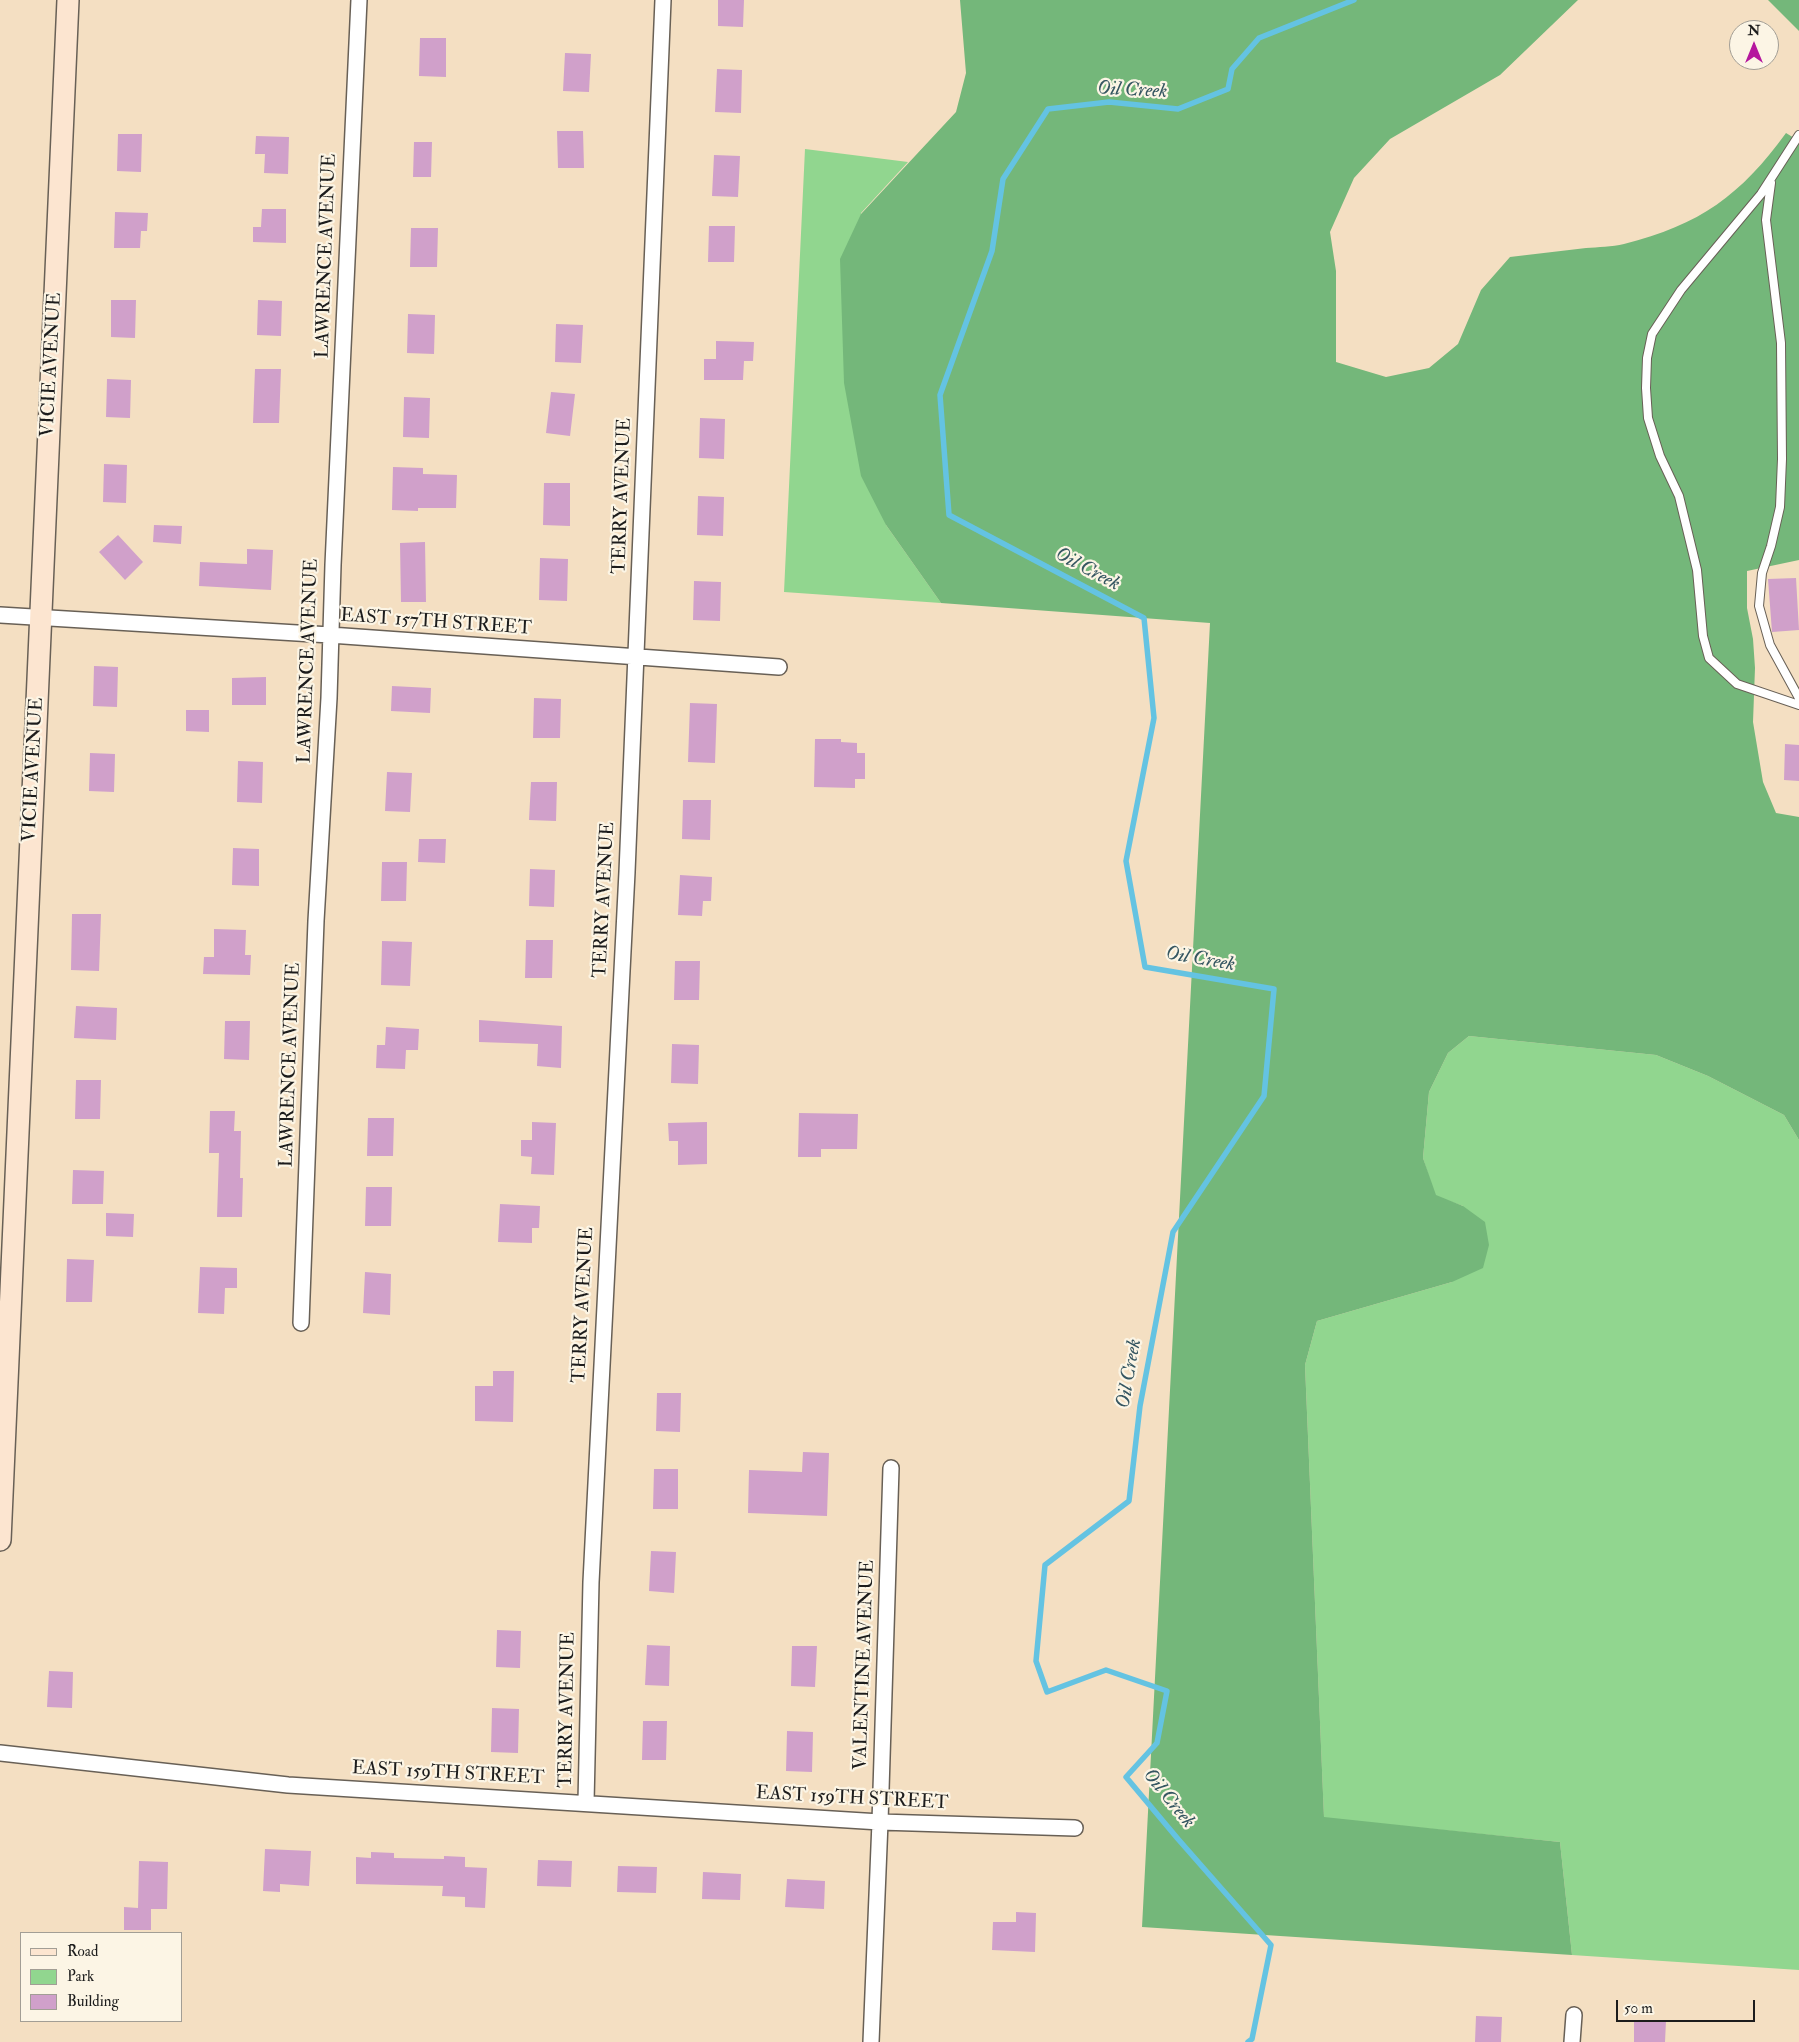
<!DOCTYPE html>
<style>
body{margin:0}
#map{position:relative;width:1799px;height:2042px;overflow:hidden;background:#f4dfc2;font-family:"IM FELL Double Pica",serif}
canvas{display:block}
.legend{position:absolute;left:20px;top:1932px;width:162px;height:90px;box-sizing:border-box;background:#fcf5e5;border:1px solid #a29e95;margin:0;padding:6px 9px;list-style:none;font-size:15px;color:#1c1c1c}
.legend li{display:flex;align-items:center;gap:10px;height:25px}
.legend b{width:25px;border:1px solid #a29e95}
.north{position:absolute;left:1729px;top:20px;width:50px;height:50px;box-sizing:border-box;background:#fcf5e5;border:1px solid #a29e95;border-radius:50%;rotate:0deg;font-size:14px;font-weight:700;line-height:20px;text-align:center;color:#1c1c1c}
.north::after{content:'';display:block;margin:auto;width:18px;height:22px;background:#b5179e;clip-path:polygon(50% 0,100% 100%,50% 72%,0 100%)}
.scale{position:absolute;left:1616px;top:2000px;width:139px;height:22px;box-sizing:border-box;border:2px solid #1c1c1c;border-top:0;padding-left:6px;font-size:15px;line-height:18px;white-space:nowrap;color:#1c1c1c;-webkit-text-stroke:4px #fcf5e5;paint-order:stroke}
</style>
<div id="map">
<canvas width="1799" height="2042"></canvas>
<ul class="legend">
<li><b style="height:6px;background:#fce5d0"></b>Road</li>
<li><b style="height:14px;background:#91d68f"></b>Park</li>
<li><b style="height:14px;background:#d0a0ca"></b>Building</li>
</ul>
<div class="north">N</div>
<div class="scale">50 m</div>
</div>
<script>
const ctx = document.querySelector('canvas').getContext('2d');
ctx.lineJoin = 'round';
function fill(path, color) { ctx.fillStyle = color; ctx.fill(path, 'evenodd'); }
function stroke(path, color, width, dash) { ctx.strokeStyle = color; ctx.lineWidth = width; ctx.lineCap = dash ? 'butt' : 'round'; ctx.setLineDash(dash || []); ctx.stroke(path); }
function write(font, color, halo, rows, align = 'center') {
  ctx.font = font + ' "IM FELL Double Pica",serif'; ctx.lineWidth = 4.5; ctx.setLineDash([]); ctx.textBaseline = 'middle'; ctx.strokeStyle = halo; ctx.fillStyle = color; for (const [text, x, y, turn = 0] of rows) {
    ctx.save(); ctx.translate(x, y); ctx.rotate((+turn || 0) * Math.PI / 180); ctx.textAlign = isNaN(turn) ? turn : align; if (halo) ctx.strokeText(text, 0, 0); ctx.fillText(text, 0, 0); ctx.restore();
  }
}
fill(new Path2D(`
 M805 149 908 162 861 213 886 525 941 603 784 592Z
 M1469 1036 1656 1055 1708 1076 1784 1115 1799 1140V1970L1572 1955 1560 1842 1324 1818 1305 1365 1317 1321 1452 1282 1463 1206 1435 1196 1423 1158 1429 1092 1448 1053Z`), '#91d68f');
fill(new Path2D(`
 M960 0H1578L1500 75 1390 139 1354 178 1330 232 1336 271V362L1386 377 1429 368 1458 344 1481 290 1510 257C1535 254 1561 251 1586 248 1598 247 1612 247 1624 244 1700 225 1741 195 1786 133L1799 141V560L1747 571V608L1753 639 1755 668 1753 722 1763 782 1776 813 1799 817V1140L1784 1115 1708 1076 1656 1055 1469 1036 1448 1053 1429 1092 1423 1158 1436 1195 1463 1206 1485 1222 1489 1245 1483 1268 1452 1282 1317 1321 1305 1365 1324 1817 1560 1842 1572 1955 1142 1927 1210 623 941 603 886 525 861 476 844 383 840 259 861 214 956 112 966 73Z
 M1768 0H1799V31Z`), '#74b77a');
stroke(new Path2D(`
 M1248 2042 1252 2039 1271 1945 1178 1839 1126 1777 1157 1743 1167 1691 1106 1670 1047 1692 1036 1661 1045 1565 1129 1501 1140 1406 1173 1232 1264 1096 1274 989 1145 967 1126 861 1154 718 1144 618 949 515 940 395 992 251 1003 179 1048 109 1109 102 1178 109 1228 89 1232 69 1259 38 1354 0`), '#64c3e2', 5.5);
fill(new Path2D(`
 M718 0H744L743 27 718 26Z
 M420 38H446V77L419 76Z
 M565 53 591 54 589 92 563 91Z
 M717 69 742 70 741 113 715 112Z
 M557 131H583L584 168H558Z
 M118 134H142L141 172 117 171Z
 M256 136 289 137 288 174 264 173 265 154H255Z
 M414 142H432L431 177H413Z
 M714 155 740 156 738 197 712 196Z
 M262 209H286V243L253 242V227H261Z
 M115 212 148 213 147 231H141L140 248H114Z
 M709 226H735L734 262H708Z
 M411 228H438L437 267H410Z
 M111 300H136L135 338 111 337Z
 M258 300 282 301 281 336 257 335Z
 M408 314 435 315 434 354 407 353Z
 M556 324 583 325 581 363 555 362Z
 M716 341 754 342 753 361H744L743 380H704V359H716Z
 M255 369H281L279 423H253Z
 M107 379 131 380 130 418 106 417Z
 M551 392 575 394 570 436 546 433Z
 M404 397 430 398 429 438 403 437Z
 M700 418 725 419 724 459 699 458Z
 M104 464 127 465 126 503 103 502Z
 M393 467 423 468V474L457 475 456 508H418V511L392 510Z
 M544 483H570V526L543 525Z
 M698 496 724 497 723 536 697 535Z
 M154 525 182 526 181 544 153 542Z
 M118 535 143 562 125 580 99 552Z
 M425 542 426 602H401L400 543Z
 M247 549 273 550 271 590 199 586 200 562 247 564Z
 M540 558 568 559 567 601 539 600Z
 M1796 578 1799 630 1772 632 1768 579Z
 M694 581 721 582 720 621 693 620Z
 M94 666 118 667 117 707 93 706Z
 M266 677V705H232V678Z
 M392 686 431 688 430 713 391 711Z
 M534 698 561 699 560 738H533Z
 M690 703 717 704 715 763 688 762Z
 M186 710H209V732L186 731Z
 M815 739H841V742L857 743V753H865V779H855V788L814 787Z
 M1785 744 1799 745V781L1784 780Z
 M90 753 115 754 114 792 89 791Z
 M238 761 263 762 262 803 237 802Z
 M387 772 412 773 410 812 385 811Z
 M531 782H557L556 821 529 820Z
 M683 800H711L710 840 682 839Z
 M419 839H446L445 863 418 862Z
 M233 848 259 849V886L232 885Z
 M382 862H407L406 901H381Z
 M530 869 555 870 554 907 529 906Z
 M680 875 712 877 711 901H703L702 916 678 915Z
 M72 914H101L99 971 71 970Z
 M214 929 246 930 245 955H251L250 975 203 974 204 957H214Z
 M526 940H553L552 978H525Z
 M382 941 412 942 410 986 381 985Z
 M675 961H700L699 1000H674Z
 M76 1006 117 1008 116 1040 74 1038Z
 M479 1020 562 1026 561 1068 537 1066 538 1044 479 1042Z
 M225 1021H250L249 1060 224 1059Z
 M386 1027 419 1029 418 1050H406L405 1069 376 1068 377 1045H385Z
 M672 1044 699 1045 698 1084 671 1083Z
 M76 1080H101L100 1119H75Z
 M210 1111H235L234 1131H241L240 1178H243L242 1217H217L219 1153H209Z
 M799 1113 858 1114 857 1149H821V1157H798Z
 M368 1118H394L393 1156H367Z
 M532 1122 556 1123 554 1175 531 1174 532 1157 521 1156V1140H532Z
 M707 1122V1164L678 1165V1141H669L668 1123Z
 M73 1170 104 1171 103 1204H72Z
 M366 1187H392L391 1226H365Z
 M500 1204 540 1206 539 1228H532V1243L498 1242Z
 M106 1213 134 1214 133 1237 106 1236Z
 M67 1259 94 1260 92 1302H66Z
 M200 1267 237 1268V1288H225L224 1314 198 1313Z
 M365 1272 391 1274 390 1315 363 1313Z
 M493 1371H514L513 1422 475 1421V1386H493Z
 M657 1393H681L680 1432 656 1431Z
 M803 1452 829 1453 827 1516 748 1513 749 1470 802 1472Z
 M654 1469H678V1509H653Z
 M651 1551 676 1552 674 1593 649 1591Z
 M497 1630 521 1631 520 1668 496 1667Z
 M647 1645 670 1646 669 1686 645 1685Z
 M792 1646H817L815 1687 791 1686Z
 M49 1671 73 1672 72 1708 47 1707Z
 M492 1708 519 1709 518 1753 491 1752Z
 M643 1721H667L666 1760H642Z
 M787 1731 813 1732 812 1772 786 1771Z
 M265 1849 311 1851 309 1886 280 1884V1892L263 1891Z
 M371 1852 394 1853V1858L444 1859V1856L465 1857V1867L487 1868 485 1908 465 1907V1897L442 1896 443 1886 356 1884V1857L371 1858Z
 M538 1860 572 1861 571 1887 537 1886Z
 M139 1861 168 1862 167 1909H151V1930H124V1907L138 1908Z
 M618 1866 657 1867 656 1893 617 1892Z
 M703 1872 741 1874 740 1900 702 1899Z
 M787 1879 825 1881 824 1909 785 1907Z
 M1016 1912 1036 1913 1035 1952 992 1950 993 1922H1016Z
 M1476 2016 1502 2017 1501 2042H1475Z
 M1634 2020 1666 2021 1665 2042H1634Z`), '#d0a0ca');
const lane = new Path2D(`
 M1799 135 1761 194 1681 290 1652 334 1647 358 1646 388 1648 418 1660 456 1679 496 1697 570 1703 636 1709 658 1737 684 1799 705
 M1771 183 1766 220 1781 343 1782 459 1780 507 1771 546 1762 573 1759 606 1770 645 1799 698`);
const street = new Path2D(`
 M0 615 330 635 779 667
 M301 1323 316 921 329 698 333 565 359 0
 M0 1753 288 1785 880 1822 1075 1828
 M586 1802 591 1582 627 872 663 0
 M871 2042 880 1822 891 1468
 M1572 2042 1574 2015`);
const secondary = new Path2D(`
 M0 1540 68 0`);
stroke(lane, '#686056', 10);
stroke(street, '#686056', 18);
stroke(secondary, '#686056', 24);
stroke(lane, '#fff', 8);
stroke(street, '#fff', 15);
stroke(secondary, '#fce5d0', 21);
write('19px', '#1c1c1c', '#fcf5e5', [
 ["LAWRENCE AVENUE",327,256,-88],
 ["VICIE AVENUE",52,365,-87],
 ["TERRY AVENUE",623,496,-88],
 ["EAST 157TH STREET",436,623,4],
 ["LAWRENCE AVENUE",309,661,-88],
 ["VICIE AVENUE",34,770,-87],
 ["TERRY AVENUE",605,900,-87],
 ["LAWRENCE AVENUE",291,1065,-88],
 ["TERRY AVENUE",584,1305,-87],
 ["VALENTINE AVENUE",865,1665,-88],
 ["TERRY AVENUE",568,1710,-89],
 ["EAST 159TH STREET",448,1774,3],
 ["EAST 159TH STREET",852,1799,3]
]);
write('italic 20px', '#355661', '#fcf5e5', [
 ["Oil Creek",1132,91,3],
 ["Oil Creek",1087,570,28],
 ["Oil Creek",1200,960,10],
 ["Oil Creek",1130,1374,-80],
 ["Oil Creek",1168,1799,51]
]);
</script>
